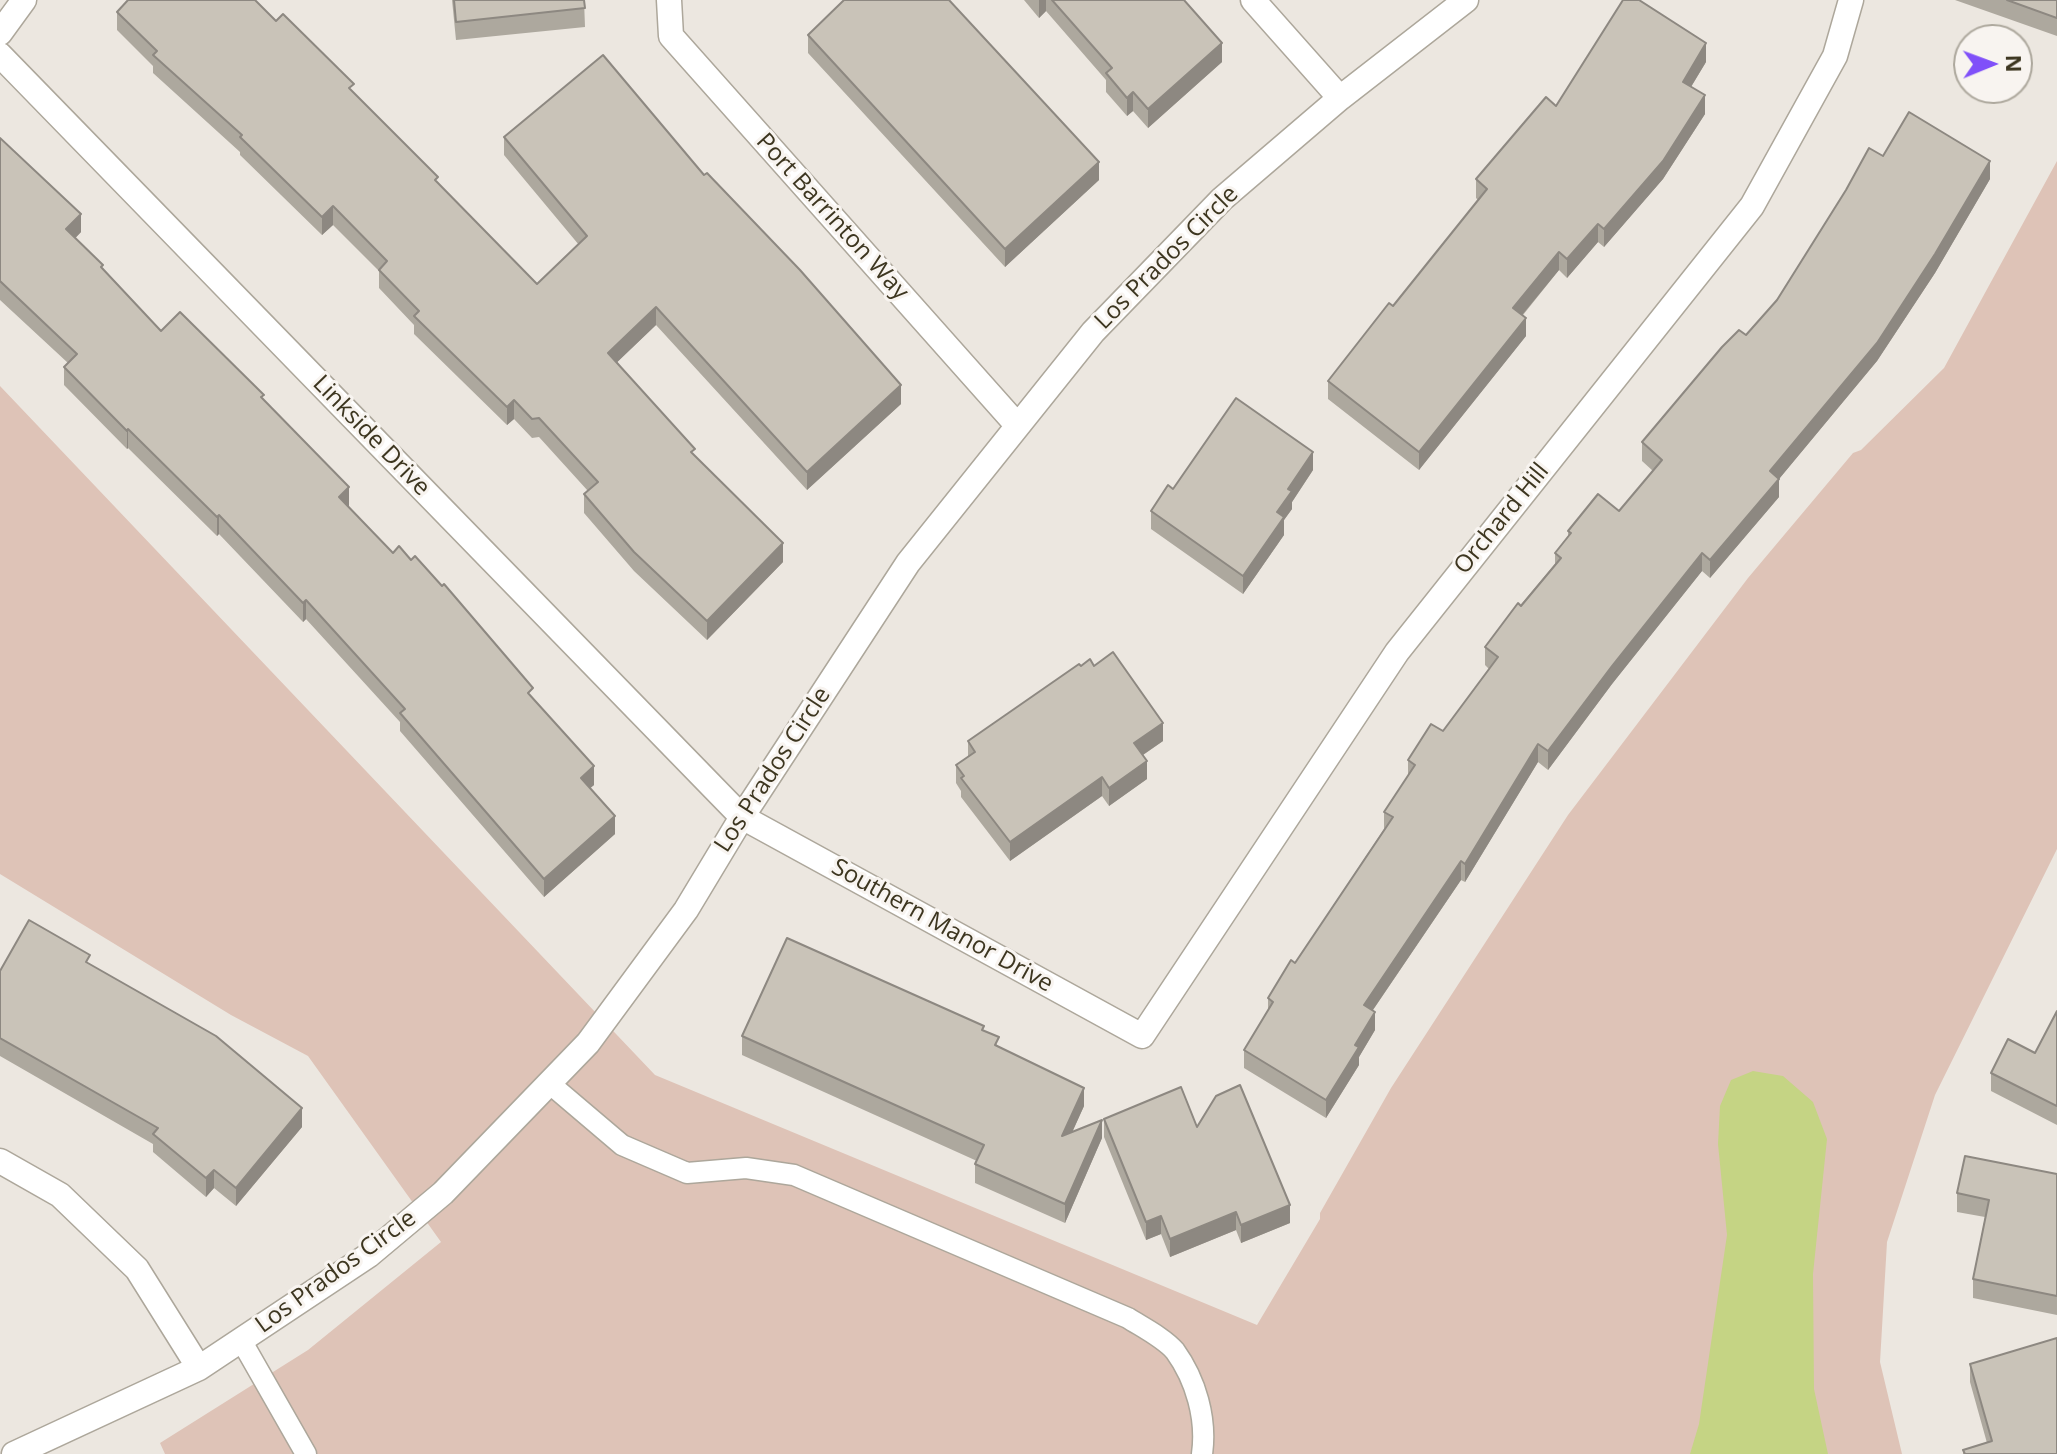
<!DOCTYPE html>
<style>
body{margin:0}
#map{position:relative;width:2057px;height:1454px;overflow:hidden;background:#ece7e0;font-family:"Open Sans",sans-serif}
canvas{display:block}
.north{position:absolute;left:1953px;top:24px;width:80px;height:80px;box-sizing:border-box;background:#f8f4f0;border:2px solid #ada89d;border-radius:50%;rotate:89deg;font-size:22px;font-weight:700;line-height:32px;text-align:center;color:#3d3620}
.north::after{content:'';display:block;margin:auto;width:28px;height:36px;background:#8050f9;clip-path:polygon(50% 0,100% 100%,50% 72%,0 100%)}
</style>
<div id="map">
<canvas width="2057" height="1454"></canvas>
<div class="north">N</div>
</div>
<script>
const ctx = document.querySelector('canvas').getContext('2d');
ctx.lineJoin = 'round';
function fill(path, color) { ctx.fillStyle = color; ctx.fill(path, 'evenodd'); }
function stroke(path, color, width, dash) { ctx.strokeStyle = color; ctx.lineWidth = width; ctx.lineCap = dash ? 'butt' : 'round'; ctx.setLineDash(dash || []); ctx.stroke(path); }
function write(font, color, halo, rows, align = 'center') {
  ctx.font = font + ' "Open Sans",sans-serif'; ctx.lineWidth = 6; ctx.setLineDash([]); ctx.textBaseline = 'middle'; ctx.strokeStyle = halo; ctx.fillStyle = color; for (const [text, x, y, turn = 0] of rows) {
    ctx.save(); ctx.translate(x, y); ctx.rotate((+turn || 0) * Math.PI / 180); ctx.textAlign = isNaN(turn) ? turn : align; if (halo) ctx.strokeText(text, 0, 0); ctx.fillText(text, 0, 0); ctx.restore();
  }
}
fill(new Path2D(`
 M2057 161V849L1935 1095 1887 1242 1880 1362 1902 1454H165L160 1443 308 1350 441 1242 308 1056 231 1015 0 874V386L655 1075 1257 1325 1320 1219V1213L1391 1088 1568 815 1748 578 1853 453 1861 450 1944 368Z`), '#dec3b7');
fill(new Path2D(`
 M1753 1071 1783 1076 1813 1102 1827 1139 1813 1274 1814 1389 1828 1454H1690L1699 1424 1727 1235 1718 1144 1720 1106 1731 1080Z`), '#c5d484');
const service = new Path2D(`
 M549 1083 622 1145 687 1173 746 1168 794 1175 1128 1318C1142 1327 1164 1338 1175 1351 1196 1380 1207 1419 1202 1454
 M241 1340 306 1454`);
const minor = new Path2D(`
 M669 0 671 36 1017 425
 M1253 0 1340 98
 M0 33 24 0
 M0 55 742 817 1142 1036 1397 652 1752 206 1835 56 1851 0
 M0 1161 60 1195 137 1269 199 1368
 M14 1454 199 1368 369 1255 443 1193 588 1043 686 910 742 817 908 563 1093 332 1222 199 1340 98 1466 0`);
stroke(service, '#ada79b', 23);
stroke(minor, '#ada79b', 27);
stroke(service, '#fff', 20);
stroke(minor, '#fff', 24);
fill(new Path2D(`
 M452 0H584L585 27 456 40Z
 M1024 0H1184L1222 62 1148 128 1133 111 1127 116 1106 92V80L1046 11 1039 18Z
 M1955 0H2057V36Z
 M117 12 354 93 438 184 537 284 579 245 504 155V137L704 175 901 404 807 490 656 325 617 362 783 562 707 640 634 571 584 513V494L588 491 539 437 532 438 514 419 507 425 414 334V325L379 288V271L333 225 322 235 240 155V152L153 73V66L117 30Z
 M808 35 1099 180 1005 267 808 53Z
 M1706 62 1691 87 1705 114 1663 179 1604 247 1598 242 1567 278 1559 270 1523 315 1526 336 1419 470 1328 399V381L1393 306 1478 200 1476 198V179L1556 106Z
 M0 138 81 232 75 238 161 331 264 400 349 506 348 507 533 698 594 785 590 788 615 834 544 897 400 731V722L306 619 303 622 219 534 217 536 128 448 127 449 64 385V367L68 363 0 300Z
 M1883 156 1990 179 1935 273 1877 361 1779 479V497L1710 578 1702 571 1612 684 1548 770 1538 762 1465 882 1461 880 1373 1010 1375 1030 1359 1057V1065L1326 1118 1244 1068V1050L1268 1010V998L1295 963 1384 829V812L1408 776V760L1443 731 1489 669 1485 665V647L1555 564V553L1568 536V531L1619 511 1653 471 1642 461V442L1746 335 1777 300Z
 M1313 470 1292 502V509L1284 520V535L1243 594 1151 529V511L1173 489Z
 M1081 666H1094L1163 741 1143 755 1147 779 1109 806 1102 796 1010 861 961 797V791L956 783V765L968 757V741Z
 M90 964 302 1127 236 1206 214 1188 206 1197 153 1152V1144L0 1056V971Z
 M2057 1011V1125L1991 1091V1073L2035 1053Z
 M984 1031 999 1047 1084 1106 1072 1132 1102 1138 1065 1223 975 1183V1164L977 1161 742 1055V1036Z
 M1104 1119 1197 1127 1290 1223 1241 1243 1236 1230 1170 1257 1161 1234 1146 1240 1104 1137Z
 M2057 1174V1315L1973 1298V1279L1985 1217 1957 1212V1193Z
 M1970 1364 2057 1454H1963V1450L1987 1443 1970 1382Z`), '#ada89e');
fill(new Path2D(`
 M1039 0H1046V11L1039 18Z
 M1222 43V62L1148 128V109Z
 M1706 43V62L1683 100V82Z
 M1133 92V111L1127 116V98Z
 M1705 95V114L1663 179 1604 247V229Z
 M1990 161V179L1935 273 1877 361 1779 479V497L1710 578V560L1770 471Z
 M1099 162V180L1005 267V249Z
 M333 206V225L322 235V217Z
 M81 214V232L66 248V229Z
 M1598 224V242L1567 278V259Z
 M1559 252V270L1513 326V308Z
 M656 307V325L608 371V353Z
 M1526 318V336L1419 470V452Z
 M901 385V404L807 490V472Z
 M514 400V419L507 425V407Z
 M128 429V448L127 449V431Z
 M1313 452V470L1292 502V509L1284 520V535L1243 594V576L1288 489Z
 M349 487V506L339 515V497Z
 M219 515V534L217 536V517Z
 M783 543V562L707 640V621Z
 M1702 553V571L1612 684 1548 770V751L1612 666Z
 M306 600V619L303 622V603Z
 M1163 723V741L1134 761V743Z
 M1538 744V762L1465 882V864Z
 M1147 761V779L1109 806V788Z
 M594 766V785L581 796V778Z
 M1102 777V796L1010 861V842Z
 M615 816V834L544 897V879Z
 M1461 861V880L1364 1023V1005Z
 M1375 1012V1030L1359 1057V1065L1326 1118V1100L1355 1045Z
 M1084 1088V1106L1062 1155V1136Z
 M302 1108V1127L236 1206V1188Z
 M1102 1120V1138L1065 1223V1204Z
 M214 1170V1188L206 1197V1178Z
 M1290 1205V1223L1241 1243V1225Z
 M1236 1212V1230L1170 1257V1239Z
 M1161 1216V1234L1146 1240V1222Z`), '#8d8881');
const building = new Path2D(`
 M128 0H255L276 21 283 14 354 84 349 88 438 177 435 180 537 284 587 236 504 137 603 55 704 175 707 173 800 270 901 385 807 472 656 307 608 353 695 449 691 452 783 543 707 621 634 552 584 494 598 482 539 418 532 419 514 400 507 407 414 316 419 311 379 270 387 261 333 206 322 217 240 137 242 135 153 55 157 51 117 12Z
 M454 0H584L585 8 456 22Z
 M844 0H949L1099 162 1005 249 808 35Z
 M1052 0H1184L1222 43 1148 109 1133 92 1127 98 1106 73 1112 68Z
 M1623 0H1639L1706 43 1683 82 1705 95 1663 161 1604 229 1598 224 1567 259 1559 252 1513 308 1526 318 1419 452 1328 381 1389 303 1393 306 1487 189 1476 179 1546 97 1556 106Z
 M2007 0H2057V18Z
 M1909 112 1990 161 1935 254 1877 343 1770 471 1779 479 1710 560 1702 553 1612 666 1548 751 1538 744 1465 864 1461 861 1364 1005 1375 1012 1355 1045 1359 1047 1326 1100 1244 1050 1273 1002 1268 998 1291 960 1295 963 1393 817 1384 812 1415 765 1408 760 1431 724 1443 731 1498 657 1485 647 1518 603 1521 606 1561 558 1555 553 1571 533 1568 531 1598 494 1619 511 1662 460 1642 442 1722 347 1739 330 1746 335 1777 300 1846 190 1869 148 1883 156Z
 M0 138 81 214 66 229 103 265 101 267 161 331 180 312 264 395 261 397 349 487 339 497 393 553 399 546 411 560 415 556 442 586 444 584 533 688 528 693 594 766 581 778 615 816 544 879 400 713 405 709 306 600 303 603 219 515 217 517 128 429 127 431 64 367 77 354 0 281Z
 M1236 398 1313 452 1288 489 1292 491 1277 512 1284 517 1243 576 1151 511 1168 485 1173 489Z
 M1113 652 1163 723 1134 743 1147 761 1109 788 1102 777 1010 842 961 778 964 776 956 765 975 752 968 741 1079 664 1081 666 1090 659 1094 666Z
 M29 920 90 955 86 962 216 1036 302 1108 236 1188 214 1170 206 1178 153 1134 158 1128 0 1038V971Z
 M787 938 984 1026 982 1030 999 1037 995 1045 1084 1088 1062 1136 1102 1120 1065 1204 975 1164 984 1145 742 1036Z
 M2057 1011V1106L1991 1073 2008 1039 2035 1053Z
 M1240 1085 1290 1205 1241 1225 1236 1212 1170 1239 1161 1216 1146 1222 1104 1119 1181 1087 1197 1127 1216 1096Z
 M1965 1156 2057 1174V1296L1973 1279 1989 1200 1957 1193Z
 M2057 1338V1454H1965L1963 1450 1992 1441 1970 1364Z`);
fill(building, '#c9c3b8');
stroke(building, '#8d8881', 2);
write('24px', '#3d3620', '#f8f4f0', [
 ["Port Barrinton Way",832,217,48],
 ["Los Prados Circle",1167,258,-45],
 ["Linkside Drive",371,436,46],
 ["Orchard Hill",1502,519,-51],
 ["Los Prados Circle",773,770,-57],
 ["Southern Manor Drive",942,926,29],
 ["Los Prados Circle",336,1272,-36]
]);
</script>
